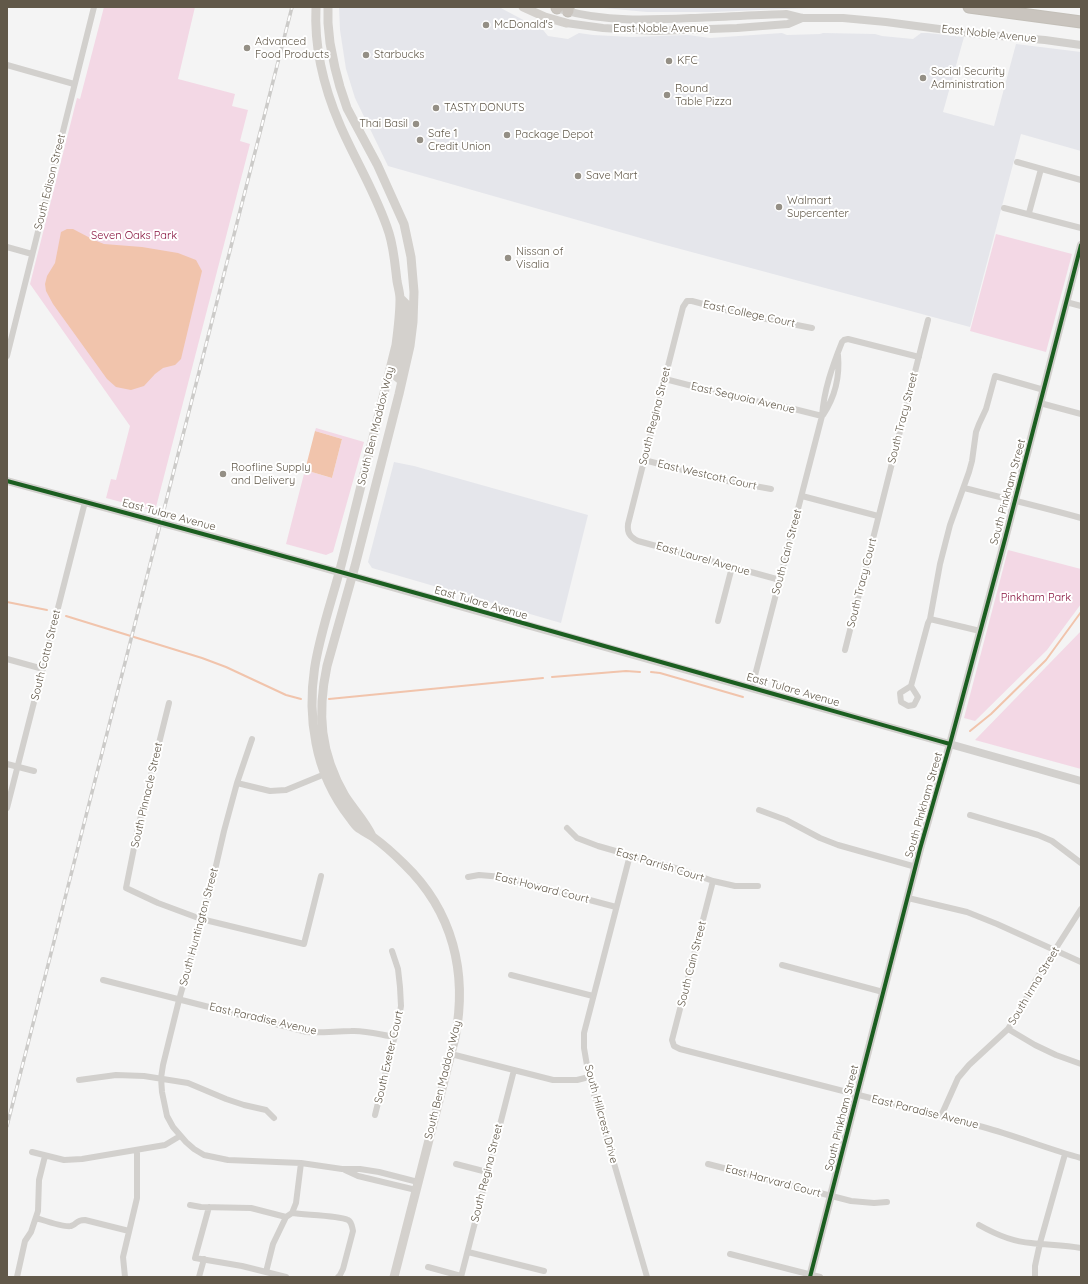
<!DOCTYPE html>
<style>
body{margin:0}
#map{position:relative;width:1088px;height:1284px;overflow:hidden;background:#f4f4f4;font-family:Quicksand,sans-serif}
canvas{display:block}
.frame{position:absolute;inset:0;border:8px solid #615849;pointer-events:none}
</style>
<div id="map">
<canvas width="1088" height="1284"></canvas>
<div class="frame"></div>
</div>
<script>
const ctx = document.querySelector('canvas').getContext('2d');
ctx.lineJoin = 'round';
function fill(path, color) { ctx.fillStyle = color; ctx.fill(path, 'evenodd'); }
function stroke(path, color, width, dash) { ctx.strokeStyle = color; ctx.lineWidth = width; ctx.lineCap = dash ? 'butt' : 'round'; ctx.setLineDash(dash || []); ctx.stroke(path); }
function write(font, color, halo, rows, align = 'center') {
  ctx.font = font + ' Quicksand,sans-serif'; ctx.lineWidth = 4; ctx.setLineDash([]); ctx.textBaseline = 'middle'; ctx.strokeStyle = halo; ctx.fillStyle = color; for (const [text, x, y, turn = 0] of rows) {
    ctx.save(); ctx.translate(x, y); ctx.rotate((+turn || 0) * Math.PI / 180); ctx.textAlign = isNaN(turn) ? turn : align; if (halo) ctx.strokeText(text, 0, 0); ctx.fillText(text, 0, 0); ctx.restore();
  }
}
fill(new Path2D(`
 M339 7H499L527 22 539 25 548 36 568 39 579 33 593 35 632 37 688 35 710 38 782 33 787 35 820 34 823 33 875 34 882 36 913 39 921 33H928L964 37 943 112 994 126 1016 44 1081 52V151L1021 134 970 327 658 243 388 166 355 98 346 69 340 30Z
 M593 7H808L809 8 712 12H647Z
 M394 462 414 466 588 515 561 623 372 568 368 562Z`), '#e5e6eb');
fill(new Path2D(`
 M104 7H195L178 79 235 94 232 106 248 110 240 141 250 144 155 511 106 498 111 479 116 480 130 426 30 284 77 98 80 99Z
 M996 234 1072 254 1046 352 970 331Z
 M316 428 364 442 333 552 326 555 286 544 305 470 332 478 342 439 315 431Z
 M1008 550 1081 569V604L1047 650 975 721 964 718Z
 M1081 631V769L975 740Z`), '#f3d8e5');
fill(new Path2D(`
 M67 229H73L94 240 104 244 142 247 178 253 196 260 202 271 181 359 175 365 163 368 155 374 144 386 131 390 116 387 107 379 53 304 46 291 45 284 47 276 55 263 61 232Z
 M315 431 342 439 332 478 305 470Z`), '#f1c4ac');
stroke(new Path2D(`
 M7 602 47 610
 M66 616 202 658 226 667 286 695 301 699
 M651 672 660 673 743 697
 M552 677 626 671 640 672
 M329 699 543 678
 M970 731 991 714 1046 660 1081 612`), '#f1c4ac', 2);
const motorway = new Path2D(`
 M969 7 1081 22
 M557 8 558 7
 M568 11V7`);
stroke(motorway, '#c3bfb8', 13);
stroke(new Path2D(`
 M7 65 74 84
 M1017 162 1081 180
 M1004 208 1081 228
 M1029 213 1041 169
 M7 247 32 254
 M1066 302 1081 306
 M7 356 94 7
 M665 379 743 399 778 405 822 416
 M1040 403 1081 414
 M823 415C835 397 840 377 838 355
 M644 460 722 480 771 489
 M964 488C1003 498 1042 507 1081 518
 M802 496 878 516
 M780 580 638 541C630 537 627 533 628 524L683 307 687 301H692L741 314 812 328
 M930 619 980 631
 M718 621 732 567
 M845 650 928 320
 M7 659 43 669
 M911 686 928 623 930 619 940 564 950 525 969 472 972 461 976 432 979 424 986 409 995 376 1044 390
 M911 686 918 697 914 705 908 706 901 702 900 693Z
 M752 687 822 416C824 390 832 367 842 342L844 340 848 339 919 357
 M169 703 138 828 126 888 158 903 201 919 304 944 321 876
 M252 739 237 783 224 831 212 883 179 1000 163 1065 161 1078 162 1092 167 1116 173 1127 186 1142 194 1149 204 1155 228 1160 301 1163 342 1169H360L379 1172 418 1182
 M7 764 34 771
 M237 783 270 791 286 790 325 774
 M7 808 85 502
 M759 810 786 820 820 838 838 845 916 867
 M970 815 1038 835 1052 841 1081 863
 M567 828 577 838 598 846 682 870 713 881 735 886H758
 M630 855 584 1033V1048L589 1077 647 1277
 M468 877 479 875 503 877 616 907
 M713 881 672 1040 674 1046 680 1049 983 1127C1016 1136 1048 1149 1081 1158
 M908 898 967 912 997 924 1081 962
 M782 965 883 992
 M511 975 593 996
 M103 980 307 1032C323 1033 336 1031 351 1031 366 1030 381 1035 395 1037
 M1008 1029 1035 1045 1056 1055 1081 1064
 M451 1054 553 1080H577L589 1077
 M79 1080 116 1075 144 1076 188 1083 226 1099 244 1105 266 1110 274 1118
 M375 1115 398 1023 401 1006 400 987 398 969 392 951
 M941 1116 958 1078 969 1065 1008 1029 1019 1012 1037 978 1081 909
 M32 1152 64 1160 82 1159 165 1145 180 1136
 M456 1164 487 1172
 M708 1164 851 1201 874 1203 887 1202
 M345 1170 358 1176 416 1190
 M190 1205 201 1207 251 1208 286 1217
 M209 1207 195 1258 242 1266 286 1277
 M292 1213C304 1215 339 1215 348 1220 352 1222 352 1227 353 1231L343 1269 340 1275 338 1277
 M36 1218C43 1220 65 1228 71 1226 78 1224 75 1220 85 1220L129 1231
 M979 1225C995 1234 1012 1242 1031 1243 1048 1245 1064 1245 1081 1248
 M468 1252 544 1271
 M730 1254 820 1277
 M428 1267 461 1276
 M266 1272 273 1244 286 1217 292 1213 296 1203 301 1163
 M17 1277 25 1241 31 1232 38 1211 39 1180 45 1156
 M125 1277 123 1257 137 1198V1150
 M199 1277 204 1259
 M461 1277 514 1070
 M1035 1277V1266L1040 1243 1065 1154`), '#d2d0cd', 6);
stroke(new Path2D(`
 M563 10C605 22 648 20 691 18 723 17 755 15 786 14L802 18H843L886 22 977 34 1045 40 1081 45
 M566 23 603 28 655 31 737 28 788 24 802 18
 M7 481 232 542 1081 781
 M810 1277 920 849 950 744 1005 539 1081 245`), '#d2d0cd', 8);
stroke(new Path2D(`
 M316 7C314 47 324 88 340 125 356 162 377 195 389 233 394 249 395 265 397 281 398 287 400 293 400 299 400 315 398 330 396 345 379 416 361 487 343 558 327 622 302 674 316 743 321 770 333 796 350 818 353 822 356 827 360 829 364 832 369 834 373 837 384 845 395 855 404 864 453 911 468 973 455 1038L394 1277
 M328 7V23L330 43 335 68 340 87 347 108 377 164 404 224 411 257 414 292 413 322 410 346 399 394 355 566 327 666C317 713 320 753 345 796 354 810 365 821 372 836
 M523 7 545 17 566 23
 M400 298 406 304 407 312 404 336 397 377 402 381`), '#d4d1cd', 9);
stroke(motorway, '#c9c4be', 11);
const rail = new Path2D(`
 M7 1126 292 7`);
stroke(rail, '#cccbc9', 3.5);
stroke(rail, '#fff', 2, [6]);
stroke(new Path2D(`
 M7 481C322 565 636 655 950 744
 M810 1277 920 849 950 744 1005 539 1081 245`), '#1b5e20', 4);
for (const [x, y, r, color] of [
 [486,25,4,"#948f85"],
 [247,48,4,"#948f85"],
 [366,55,4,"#948f85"],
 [669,61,4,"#948f85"],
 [923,78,4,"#948f85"],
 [667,95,4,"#948f85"],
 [436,108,4,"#948f85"],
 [416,124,4,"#948f85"],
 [507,135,4,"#948f85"],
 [420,140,4,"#948f85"],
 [578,176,4,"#948f85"],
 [779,207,4,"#948f85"],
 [508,258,4,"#948f85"],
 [223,474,4,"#948f85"]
]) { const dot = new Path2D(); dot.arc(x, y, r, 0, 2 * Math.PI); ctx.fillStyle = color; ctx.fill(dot); stroke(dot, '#fff', 1.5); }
write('11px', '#615849', '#fff', [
 ["McDonald's",494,25],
 ["Advanced",255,42],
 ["Food Products",255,55],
 ["Starbucks",374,55],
 ["KFC",677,61],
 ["Social Security",931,72],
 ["Administration",931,85],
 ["Round",675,89],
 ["Table Pizza",675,102],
 ["TASTY DONUTS",444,108],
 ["Thai Basil",408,124,"right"],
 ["Safe 1",428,134],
 ["Credit Union",428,147],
 ["Package Depot",515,135],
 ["Save Mart",586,176],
 ["Walmart",787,201],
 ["Supercenter",787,214],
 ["Nissan of",516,252],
 ["Visalia",516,265],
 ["Roofline Supply",231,468],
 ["and Delivery",231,481]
], 'left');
write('11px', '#615849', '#fff', [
 ["East Noble Avenue",661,29],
 ["East Noble Avenue",989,34,6],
 ["South Edison Street",50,182,-76],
 ["East College Court",749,314,12],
 ["East Sequoia Avenue",743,398,13],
 ["South Regina Street",655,416,-76],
 ["South Tracy Street",903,418,-76],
 ["South Ben Maddox Way",376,426,-76],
 ["East Westcott Court",707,475,13],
 ["South Pinkham Street",1008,492,-75],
 ["East Tulare Avenue",169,515,15],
 ["South Cain Street",787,552,-75],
 ["East Laurel Avenue",703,559,16],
 ["South Tracy Court",862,583,-76],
 ["East Tulare Avenue",481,603,16],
 ["South Cotta Street",46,655,-76],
 ["East Tulare Avenue",793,690,16],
 ["South Pinnacle Street",147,795,-77],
 ["South Pinkham Street",924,805,-74],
 ["East Parrish Court",660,865,17],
 ["East Howard Court",542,888,14],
 ["South Huntington Street",199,927,-75],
 ["South Cain Street",692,964,-76],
 ["South Irma Street",1034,986,-59],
 ["East Paradise Avenue",263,1019,13],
 ["South Exeter Court",389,1057,-77],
 ["South Ben Maddox Way",443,1080,-76],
 ["East Paradise Avenue",925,1112,14],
 ["South Hillcrest Drive",601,1114,75],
 ["South Pinkham Street",842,1118,-76],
 ["South Regina Street",487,1173,-76],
 ["East Harvard Court",773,1181,15]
]);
write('11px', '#88143f', '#fff', [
 ["Seven Oaks Park",134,236],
 ["Pinkham Park",1036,598]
]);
</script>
